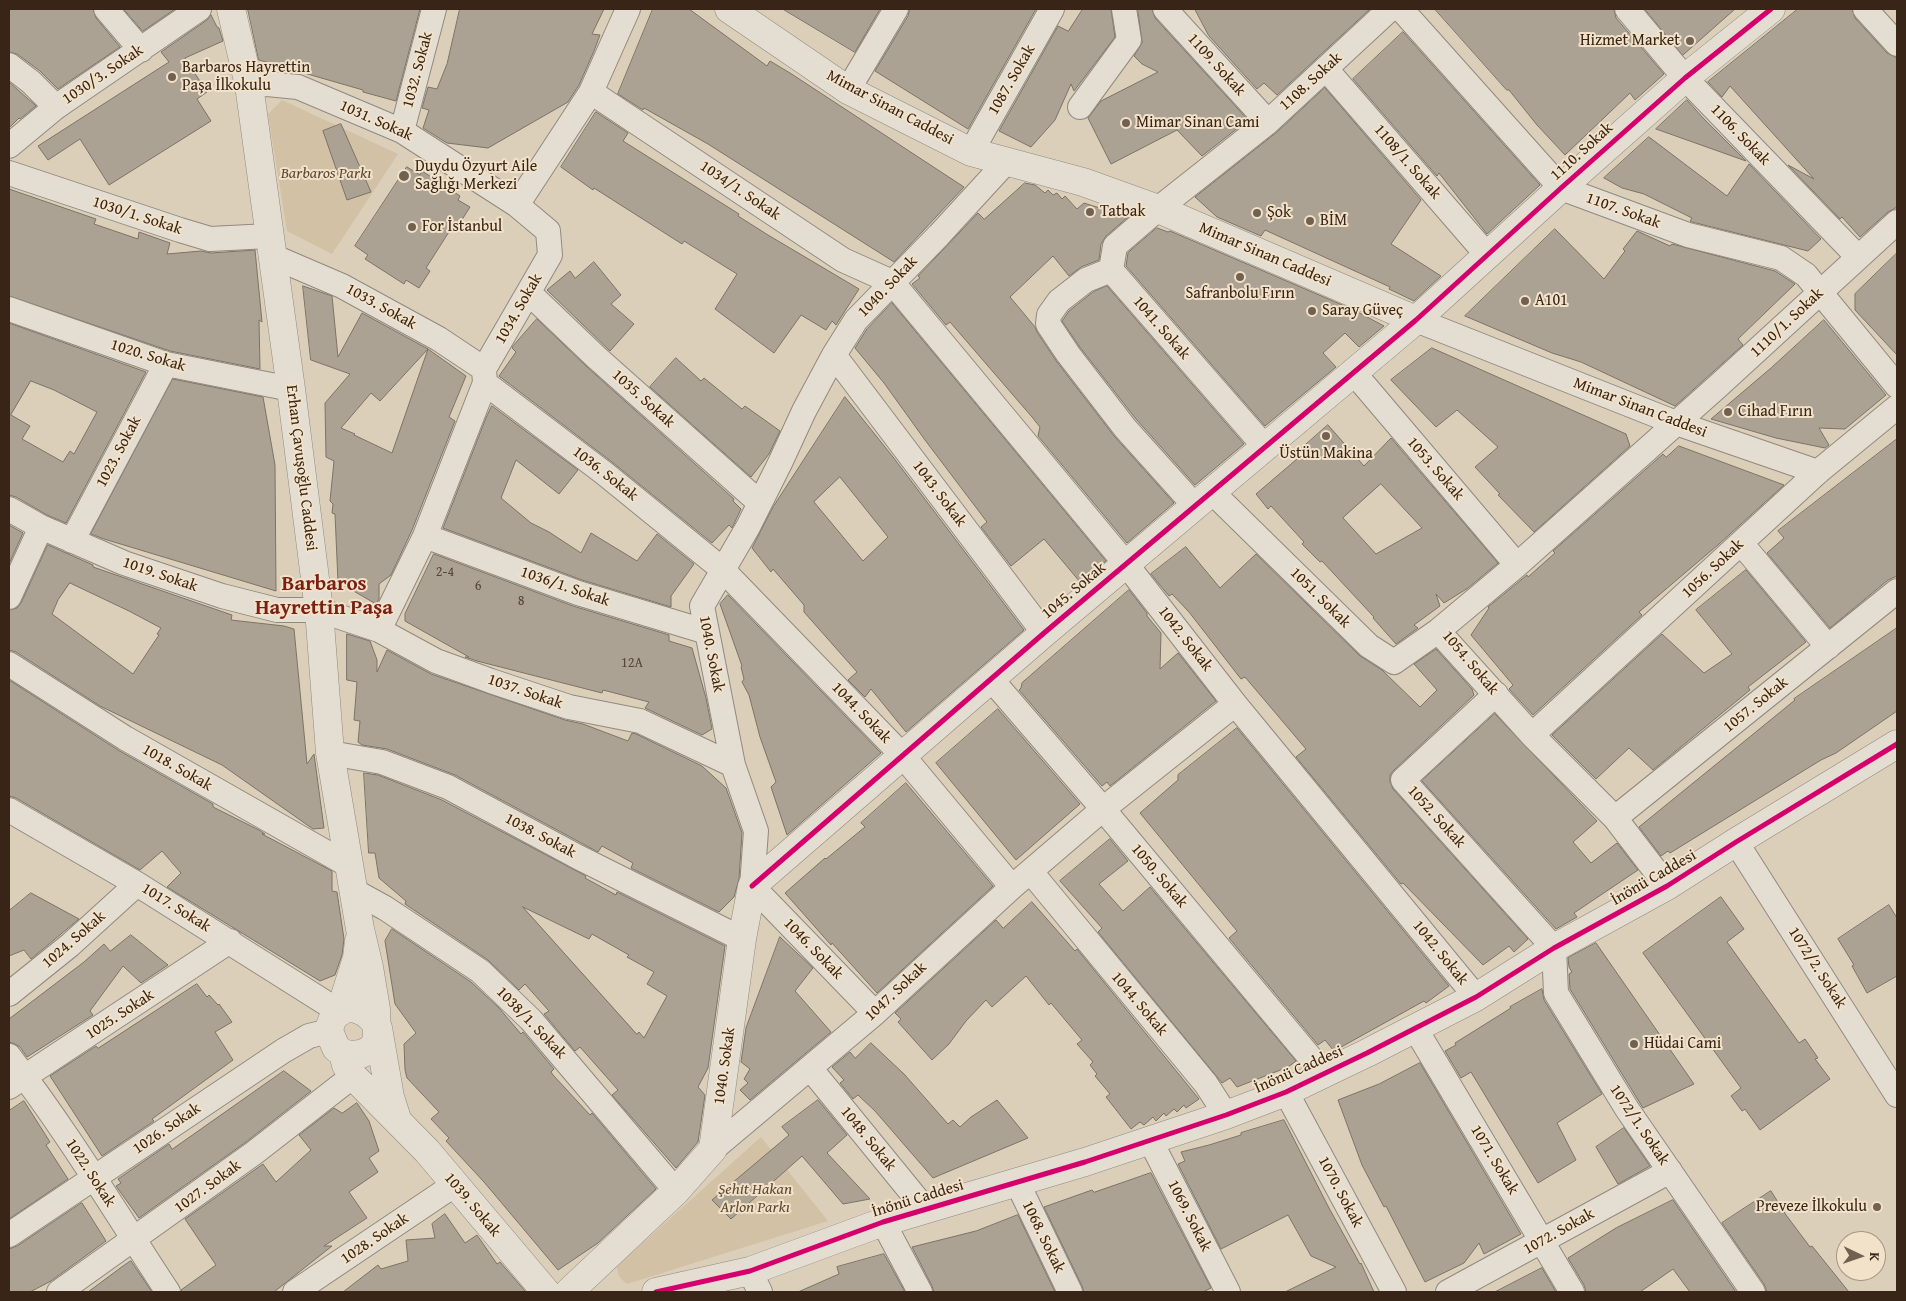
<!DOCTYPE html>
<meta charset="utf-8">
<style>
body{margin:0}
#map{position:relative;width:1906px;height:1301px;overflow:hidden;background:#dbcfba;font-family:"Gentium Book Plus",serif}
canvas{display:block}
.frame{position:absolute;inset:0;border:10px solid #392517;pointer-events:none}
.north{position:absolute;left:1836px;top:1231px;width:50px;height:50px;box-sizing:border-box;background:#f1e2c9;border:1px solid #a79682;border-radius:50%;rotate:93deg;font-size:14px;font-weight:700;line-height:20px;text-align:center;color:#392517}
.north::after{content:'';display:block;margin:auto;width:18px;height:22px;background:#726050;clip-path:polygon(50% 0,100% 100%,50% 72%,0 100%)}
</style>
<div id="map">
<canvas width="1906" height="1301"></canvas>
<div class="frame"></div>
<div class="north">K</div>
</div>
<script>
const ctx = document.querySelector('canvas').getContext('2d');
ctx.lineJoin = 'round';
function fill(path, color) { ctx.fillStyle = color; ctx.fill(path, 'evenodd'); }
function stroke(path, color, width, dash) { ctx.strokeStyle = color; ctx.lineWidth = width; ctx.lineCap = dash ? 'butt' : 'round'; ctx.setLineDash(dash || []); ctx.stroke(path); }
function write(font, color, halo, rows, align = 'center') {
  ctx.font = font + ' "Gentium Book Plus",serif'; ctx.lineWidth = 4; ctx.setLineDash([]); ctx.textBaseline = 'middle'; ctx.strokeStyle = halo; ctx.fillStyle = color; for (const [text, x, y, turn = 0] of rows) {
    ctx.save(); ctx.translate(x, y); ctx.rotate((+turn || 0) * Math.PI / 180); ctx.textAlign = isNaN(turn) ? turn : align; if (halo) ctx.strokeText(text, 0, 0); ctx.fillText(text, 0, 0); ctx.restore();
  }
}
fill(new Path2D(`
 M282 100 398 154 332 254 287 231 268 114Z
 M761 1137 828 1221 627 1284C620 1278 617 1275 617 1266Z`), '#d2c1a5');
const building = new Path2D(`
 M9 9H93L96 18 120 47 58 89 40 71 17 54 9 52Z
 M124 9H175L143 31Z
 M248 9H420L396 101 363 92V90L259 60Z
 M460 9H604L592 34 600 35 594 51 579 85 568 102 488 148 447 143 423 128 429 110 422 108 428 87 437 89 447 64Z
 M653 9H689L767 66 770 61 790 73 964 187 894 262 708 144 644 108 643 110 618 94Z
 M783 9H880L855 52Z
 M910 9H1036L968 129 875 71 908 16Z
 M1083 9H1111L1115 37 1074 91 1071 84 1055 120 1031 147 999 131 1058 26 1068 31Z
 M1138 9H1152L1155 18 1248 120 1202 156 1177 130 1111 164 1088 118 1101 101 1158 72 1142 64 1134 56 1142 43Z
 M1195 9H1370L1277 95 1264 83 1257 89 1209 36Z
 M1435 9H1614L1616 18 1664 74 1635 100 1630 93 1565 155 1537 125 1509 90H1507Z
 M1645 9H1735L1683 55Z
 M1798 9H1852L1855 18 1887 53 1897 58V207L1888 212 1860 237 1842 217 1840 219 1788 165 1814 179 1730 86 1722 97 1708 82Z
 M211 15 217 27 219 28 223 41 185 58 207 92 197 99 211 121 109 185 80 139 48 160 38 146 169 62 161 52 207 20Z
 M1403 32 1540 185 1487 234 1439 173 1437 176 1353 79Z
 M9 82 36 106 20 119 19 118 9 128Z
 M1325 88 1421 200 1391 244 1441 276 1414 301 1389 289 1390 287 1265 230 1261 236 1217 217 1195 197 1277 132Z
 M1687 100 1704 119 1746 161 1656 129Z
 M596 112 628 133 623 141 739 214 738 216 768 235 859 289 836 325 832 321 826 330 801 315 774 353 715 309 737 274 684 241 682 244 594 188 593 190 561 167Z
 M341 124 371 192 347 200 323 131Z
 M1649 137 1727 196 1749 164 1821 239 1808 251 1692 222 1690 221 1692 218 1644 194 1622 188 1604 178Z
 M407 167 420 175 422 171 460 196 458 200 470 207 458 226 454 224 426 268 430 271 419 288 406 280 404 284 365 259 368 255 355 246Z
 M1025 183 1035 185 1045 193 1048 190 1053 195 1057 193 1062 199 1065 196 1077 209 1084 203 1128 217 1106 236 1101 244 1099 260 1081 267 1069 276 1053 256 1010 297 1035 327 1037 332 1057 362 1114 436 1174 503 1127 543 1038 436 1040 427 1032 417 950 322 946 325 912 284 920 278 918 276 978 213 984 219Z
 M9 189 96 219 94 224 138 239 139 232 170 243 167 254 201 251 211 253 255 250 262 322 259 320 260 369 170 351 9 296Z
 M1157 228 1168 232 1170 231 1354 310 1384 326 1359 347 1345 333 1323 353 1336 367 1265 426 1126 266 1128 253Z
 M1555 229 1604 279 1625 251 1623 249 1637 231 1670 246 1672 244 1775 271 1795 284 1738 339 1743 345 1675 406 1581 362 1552 353 1465 316Z
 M1897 253V355L1855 310V294Z
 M594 262 621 295 611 304 634 324 610 351 547 290 570 271 575 278Z
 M303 286 332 296 338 357 362 313 428 349 380 401 371 393 341 428 355 434 354 435 392 453 428 349 466 376 449 417 455 421 412 530 391 575 379 584V599L376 604 338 582 335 514 332 513 333 504 330 501 334 461 326 457 325 403 350 374 311 360Z
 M1107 286 1244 444 1195 485 1136 419 1079 346 1062 321 1069 311 1093 292Z
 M892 303 1106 561 1080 582 1044 539 1011 566 981 527 987 522 925 440 884 383 855 348 867 329Z
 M537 319 587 367 734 499 733 501 741 509 732 528 729 525 712 543 612 462 499 376 516 352 512 348 513 346Z
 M1824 320 1886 395 1845 429 1819 428 1829 445 1825 448 1776 438 1711 419 1771 368Z
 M9 323 146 372 66 523 47 515 16 497 9 495ZM31 381 54 390 97 412 74 454 70 451 63 462 22 439 30 426 11 415Z
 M1432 348 1626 434 1630 446 1534 532 1498 495 1500 494 1475 467 1498 447 1457 410 1436 427 1391 380Z
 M676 358 701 381 704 378 742 409 745 406 780 431 769 454 751 477 650 387Z
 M173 379 263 397 275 465 276 591 104 539 91 534Z
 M845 397 893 457 1024 630 906 732 871 689 865 697 848 680 857 672 804 612V605L773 569 771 572 752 548 773 507ZM840 477 888 537 863 561 814 502Z
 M492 406 578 470 559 494 516 460 501 498 531 523 549 532 581 553 591 533 637 561 657 534 694 564 671 596V607L582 580 443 528 486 418Z
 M1328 425 1364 466 1391 438 1498 563 1468 588 1444 603 1436 594 1440 606 1414 625 1418 628 1396 644 1373 618 1374 617 1322 561 1320 562 1302 544 1304 542 1271 506 1268 509 1256 494 1304 453 1301 449ZM1381 484 1422 528 1376 554 1343 518Z
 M1897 439V576L1888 580 1830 628 1767 553 1784 538 1778 531Z
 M1679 446 1784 485 1719 544 1639 612 1642 615 1533 715 1509 689 1513 685 1471 635 1489 608 1488 607 1527 575 1528 577 1555 553 1553 551 1663 454 1666 457Z
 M9 525 23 533 9 564Z
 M48 545 93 565V567L232 615 231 620 284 626 294 629 307 764 314 754 324 828 313 829 222 765 100 706 16 652 9 650V610L17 608 21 603ZM70 583 129 611 161 628 157 634 159 635 133 674 52 614 58 600Z
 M1186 547 1220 588 1256 554 1360 656 1382 670 1420 707 1437 690 1414 664 1436 649 1472 689 1474 695 1394 770 1390 775V782L1393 789 1528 939 1514 952 1509 946 1483 965 1403 883 1401 884 1296 757 1306 749 1245 677 1241 679 1189 612 1172 594 1169 596 1151 574Z
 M434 554 573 606 669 635V641L692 648 706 698 712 729 702 735 645 708 649 702 603 690 602 693 477 661 465 657H469L405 621V614Z
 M1746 570 1806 642 1748 687 1750 690 1653 770 1629 748 1596 779 1552 735 1662 634 1704 673 1732 654 1696 610Z
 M1129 590 1147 613V616L1161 633 1160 669 1178 653 1216 701 1110 786 1107 782 1102 786 1019 690 1021 688 1022 683Z
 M728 595 881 753 787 835 771 787 776 782 760 737 749 695 742 682 744 679 741 667 742 666 720 604Z
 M1897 628V711L1836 753 1821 760 1670 853 1668 851 1661 856 1639 827 1730 753 1795 700 1794 699Z
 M347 634 370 641 377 660V672L387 650 431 674 565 720 583 724 628 741 632 733 636 734 702 766 726 788 742 833 739 879 734 897 719 912 631 868 633 863 602 846 598 852 455 775 387 749 362 745 358 742 360 721 354 720 357 682 347 680Z
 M9 680 118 750 213 804V807L259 830 265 834H262L332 871V891L337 892 344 939 342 955 335 975 320 981 167 887 181 873 162 851 140 870 16 798 9 796Z
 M998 709 1080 804 1016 860 936 763Z
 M1495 714 1597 821 1573 842 1591 863 1617 843 1638 870 1574 913 1577 917 1556 929 1422 781Z
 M1237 728 1449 986 1426 1003 1424 1001 1334 1051 1325 1040 1318 1045 1229 938 1237 931 1140 813 1178 780V775Z
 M364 773 378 775 442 800 586 876 585 878 616 895 617 892 725 946 708 1068 698 1087 705 1095 698 1142 676 1168 612 1095 618 1090 580 1047 575 1051 544 1014 549 1011 525 984 519 990 488 960 405 904 406 901 379 878 375 853H369ZM523 907 589 939 592 934 629 955 627 957 654 972 647 984 667 996 644 1038 639 1032 637 1034Z
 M906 783 993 886 877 993 832 943 831 945 785 893 825 858 826 859 865 827 861 823Z
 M1110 839 1128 861 1099 884 1123 911 1150 887 1296 1061 1288 1067 1237 1087 1230 1078 1222 1083 1098 932 1102 928 1060 881Z
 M31 893 79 919 31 959 24 950 9 956V911Z
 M1721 897 1744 929 1727 942 1799 1043 1805 1039 1818 1058 1815 1059 1830 1079 1760 1130 1745 1109 1742 1111 1731 1096 1741 1088 1643 953Z
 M1032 902 1075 951 1077 949 1199 1099 1186 1108 1184 1105 1177 1112 1174 1109 1166 1116 1164 1113 1156 1121 1153 1117 1144 1125 1140 1122 1131 1129 1106 1097 1110 1094 1095 1076 1097 1074 1090 1065 1093 1062 1077 1044 1082 1040 1051 1003 1049 1005 1026 976 992 1007 986 1000 966 1021 949 1044 932 1060 898 1022 901 1019 895 1013 996 920 1003 928Z
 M1889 905 1897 918V976L1867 993 1852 966 1854 965 1838 939Z
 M392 929 471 982 499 1008 521 1034 523 1032 554 1069 551 1072 553 1075 590 1115 592 1113 656 1189 598 1243 558 1270 484 1182 446 1141 449 1138 431 1119 439 1112 407 1078 405 1070 404 1044 416 1033 395 1004 385 941Z
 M131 935 168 965 141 983 123 966 90 1011 93 1015 27 1057 20 1047 15 1044 9 1042V1019L84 962 104 944 110 951Z
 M780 937 813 968 795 991 831 1032 750 1100 740 1090 748 1083 744 1079 750 1069 741 1062 746 1028Z
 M1596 943 1694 1084 1643 1108 1570 989 1569 974 1572 972 1569 967 1568 958Z
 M197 984 207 997 209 995 218 1005 219 1004 232 1022 215 1032 233 1060 152 1119 154 1121 102 1156 50 1076 96 1046 98 1048Z
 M1542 989 1544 1000 1602 1094 1557 1123 1576 1160 1538 1183 1471 1072 1461 1078 1445 1051 1456 1045 1455 1043 1511 1008 1510 1007Z
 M871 1043 904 1074 948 1124 953 1120 960 1127 971 1117 997 1100 1028 1138 933 1178 875 1111 858 1095 853 1099 840 1083 844 1080 832 1067 850 1052 855 1058Z
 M1420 1063 1521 1234 1484 1254 1479 1243 1464 1263 1425 1282 1386 1206 1384 1207 1362 1165 1338 1100 1379 1084Z
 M284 1071 311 1091 246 1142 139 1218 116 1186 121 1183 118 1179 169 1144 172 1149Z
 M818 1100 847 1135 827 1153 870 1199 843 1204 802 1156 731 1219 712 1200 789 1135 782 1127Z
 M24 1101 50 1142 46 1145 68 1179 9 1219V1111Z
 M357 1103 369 1121 379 1151 369 1158 378 1172 349 1192 367 1218 324 1246H332L274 1292H182L181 1290 216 1265 185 1219 263 1164 276 1182 311 1150 299 1135 334 1108 342 1113Z
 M1284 1120 1329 1208 1360 1264 1361 1263 1374 1292H1285L1336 1267 1311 1256 1288 1215 1221 1249 1178 1164 1185 1161 1181 1152 1209 1145 1241 1135V1133Z
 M1624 1128 1650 1166 1618 1184 1596 1147Z
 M1151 1173 1211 1288 1203 1292H1084L1082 1286 1044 1207 1092 1190 1094 1192Z
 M1771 1191 1786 1215 1810 1247 1812 1246 1849 1292H1767L1764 1284 1722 1223Z
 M1673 1200 1736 1292H1690L1673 1269 1640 1292H1586L1584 1285 1568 1258 1616 1228Z
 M82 1203 106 1241 51 1281 30 1292H9V1249L17 1246Z
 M445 1214 465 1243 477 1235 497 1264 500 1262 526 1292H343L378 1265 381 1269 408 1261 406 1240 435 1238 432 1224Z
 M1018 1215 1055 1292H934L932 1286 912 1247 976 1231Z
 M884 1254 905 1292H798L839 1274 837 1267Z
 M131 1261 152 1292H88L123 1266Z
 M1542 1268 1556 1292H1495Z`);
fill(building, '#aca294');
stroke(building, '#7c7366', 1);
const minor = new Path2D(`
 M106 9 141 50
 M1165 9 1268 122
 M1401 9 1561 188 1688 235 1781 258 1806 275 1897 386
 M1627 9 1685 78 1858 257
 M1865 9 1897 44
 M9 65 31 82 56 107
 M1326 69 1488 256
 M249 85 267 84 298 87 402 131 517 205 548 231 550 255 484 369 485 383 425 536 379 630
 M848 90 896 9
 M591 92 843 260 892 282 1126 564 1235 704 1476 997
 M1080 107 1129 40 1124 9
 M402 131 434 9
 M9 146 56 107 199 9
 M971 152 1052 9
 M9 173 180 230 210 239 269 236
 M517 205 591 92 628 9
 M272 256 342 286 439 339 484 369
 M1111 270 1086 280 1059 301 1049 315 1048 324 1068 354 1125 428 1195 506
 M529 293 596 357 760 503
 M9 309 166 364 291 389
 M1416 320 1676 423 1818 472
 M834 355 1044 633
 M1354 373 1517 565
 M485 383 604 473 722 569 903 756 1012 887
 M1265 447 1111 270 1115 246 1158 209 1268 122 1390 9
 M1212 492 1369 646 1394 662 1438 631 1517 565 1718 386 1897 222
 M9 509 41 527 124 563 222 596 277 610H319L379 630 436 661 491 681 569 707 640 721 733 765
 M425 536 578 593 707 632
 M72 541 166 364
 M1741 543 1828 647
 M9 597 41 527
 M1438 631 1532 735 1615 818 1667 886
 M9 664 125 738 350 866
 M991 679 1103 809 1324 1074
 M1496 694 1403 780 1554 948 1556 993 1627 1109 1753 1292
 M1532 735 1819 471 1897 407
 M330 753 382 762 448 787 578 857 742 939
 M9 810 137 884 340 1012
 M1615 818 1897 591
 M1736 842 1897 1095
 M1031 872 1206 1084 1226 1115
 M354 891 385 908 480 971 531 1020 676 1191
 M9 994 70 945 137 884
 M875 1013 752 886 756 831 733 765 702 606 748 527 780 463 804 411 834 355 856 320 939 235 1007 161
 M1415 1028 1572 1292
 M9 1056C67 1131 116 1213 168 1292
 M810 1068 925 1209
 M9 1087 230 941
 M1286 1092 1394 1292
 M1150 1140 1228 1292
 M713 1149 875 1013 1012 887 1103 809 1235 704
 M1017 1182 1070 1292
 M883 1222 920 1292
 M9 1235 283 1051 309 1036 329 1031
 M750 1271 760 1292
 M59 1292 254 1153 353 1076
 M295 1292 454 1185
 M1448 1292 1670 1171`);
const tertiary = new Path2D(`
 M231 9 249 85 291 389 319 610 330 753 360 929 369 967 376 1009 377 1039 372 1049 361 1054 350 1055 343 1053 336 1048 329 1031C330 1026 331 1020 335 1016 349 999 371 1013 378 1028L390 1097 397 1119
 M729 9 848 90 971 152 1083 182 1158 209 1416 320
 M340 1012 357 958 359 941
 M343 1053 346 1065 353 1076 427 1151 546 1292
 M569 1292 676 1191 713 1149 742 939 752 886 1044 633 1416 320 1561 188 1685 78 1771 9
 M656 1292 750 1271 883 1222 1085 1162 1226 1115 1286 1092 1367 1053 1476 997 1554 948 1667 886 1736 842 1897 744`);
stroke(minor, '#93897c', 26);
stroke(tertiary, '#93897c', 29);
stroke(minor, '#e3ddd2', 24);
stroke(tertiary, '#e3ddd2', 28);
stroke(new Path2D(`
 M752 886 1044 633 1416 320 1561 188 1685 78 1771 9
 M656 1292 750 1271 883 1222 1085 1162 1226 1115 1286 1092 1367 1053 1476 997 1554 948 1667 886 1736 842 1897 744`), '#d6006c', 5);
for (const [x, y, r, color] of [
 [1690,41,5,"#726050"],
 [172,77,5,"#726050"],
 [1126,123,5,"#726050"],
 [404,176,6,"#726050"],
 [1090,212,5,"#726050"],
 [1257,213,5,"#726050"],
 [1310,221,5,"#726050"],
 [412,227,5,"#726050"],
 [1240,277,5,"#726050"],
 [1525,301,5,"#726050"],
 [1312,311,5,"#726050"],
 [1728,412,5,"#726050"],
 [1326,436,5,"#726050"],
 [1634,1044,5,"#726050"],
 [1877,1207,5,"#726050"]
]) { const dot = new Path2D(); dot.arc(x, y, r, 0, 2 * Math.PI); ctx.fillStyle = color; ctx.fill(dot); stroke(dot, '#f1e2c9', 2); }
write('14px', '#564436', null, [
 ["2-4",445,572],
 ["6",478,586],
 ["8",521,601],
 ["12A",632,663]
]);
write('16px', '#392517', '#f1e2c9', [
 ["Hizmet Market",1680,41,"right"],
 ["Barbaros Hayrettin",182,68],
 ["Paşa İlkokulu",182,86],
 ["Mimar Sinan Cami",1136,123],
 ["Duydu Özyurt Aile",415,167],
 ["Sağlığı Merkezi",415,185],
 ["Tatbak",1100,212],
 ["Şok",1267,213],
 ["BİM",1320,221],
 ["For İstanbul",422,227],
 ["Safranbolu Fırın",1240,294,"center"],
 ["A101",1535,301],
 ["Saray Güveç",1322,311],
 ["Cihad Fırın",1738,412],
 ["Üstün Makina",1326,454,"center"],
 ["Hüdai Cami",1644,1044],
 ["Preveze İlkokulu",1867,1207,"right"]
], 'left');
write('16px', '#392517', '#f1e2c9', [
 ["1109. Sokak",1216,65,48],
 ["1032. Sokak",418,70,-75],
 ["1030/3. Sokak",103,75,-34],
 ["1087. Sokak",1012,80,-60],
 ["1108. Sokak",1311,82,-42],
 ["Mimar Sinan Caddesi",890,108,28],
 ["1031. Sokak",376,121,24],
 ["1106. Sokak",1740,135,46],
 ["1110. Sokak",1582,152,-42],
 ["1108/1. Sokak",1407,162,49],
 ["1034/1. Sokak",740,191,34],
 ["1107. Sokak",1623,211,20],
 ["1030/1. Sokak",137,216,18],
 ["Mimar Sinan Caddesi",1265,255,23],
 ["1040. Sokak",888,287,-46],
 ["1033. Sokak",381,307,29],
 ["1034. Sokak",519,309,-60],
 ["1110/1. Sokak",1787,323,-43],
 ["1041. Sokak",1161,328,49],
 ["1020. Sokak",148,356,17],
 ["1035. Sokak",643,399,42],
 ["Mimar Sinan Caddesi",1640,408,21],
 ["1023. Sokak",119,452,-62],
 ["Erhan Çavuşoğlu Caddesi",301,468,83],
 ["1053. Sokak",1435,469,49],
 ["1036. Sokak",605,474,38],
 ["1043. Sokak",939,494,53],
 ["1056. Sokak",1713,569,-43],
 ["1019. Sokak",160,575,19],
 ["1036/1. Sokak",565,587,19],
 ["1045. Sokak",1074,591,-40],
 ["1051. Sokak",1320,598,45],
 ["1042. Sokak",1185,639,52],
 ["1040. Sokak",711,654,79],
 ["1054. Sokak",1470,663,50],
 ["1037. Sokak",525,692,19],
 ["1057. Sokak",1756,705,-39],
 ["1044. Sokak",861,713,46],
 ["1018. Sokak",177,768,30],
 ["1052. Sokak",1436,817,48],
 ["1038. Sokak",540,836,28],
 ["1050. Sokak",1159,876,50],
 ["İnönü Caddesi",1654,878,-30],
 ["1017. Sokak",176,908,32],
 ["1024. Sokak",74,940,-41],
 ["1046. Sokak",813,949,46],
 ["1042. Sokak",1440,953,51],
 ["1072/2. Sokak",1817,968,57],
 ["1047. Sokak",896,992,-43],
 ["1044. Sokak",1139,1004,50],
 ["1025. Sokak",120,1015,-33],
 ["1038/1. Sokak",531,1023,46],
 ["1040. Sokak",725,1066,-82],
 ["İnönü Caddesi",1299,1070,-24],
 ["1072/1. Sokak",1639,1125,56],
 ["1026. Sokak",167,1129,-34],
 ["1048. Sokak",868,1139,51],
 ["1071. Sokak",1494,1160,59],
 ["1022. Sokak",90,1173,57],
 ["1027. Sokak",208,1187,-36],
 ["1070. Sokak",1340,1192,62],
 ["İnönü Caddesi",918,1199,-17],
 ["1039. Sokak",472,1205,50],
 ["1069. Sokak",1189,1216,63],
 ["1072. Sokak",1559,1232,-29],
 ["1068. Sokak",1043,1237,64],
 ["1028. Sokak",375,1239,-34]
]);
write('italic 16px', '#5e4936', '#f1e2c9', [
 ["Barbaros Parkı",326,174],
 ["Şehit Hakan",755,1190],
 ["Arlon Parkı",755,1208]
]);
write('bold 21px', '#7a1f14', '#f1e2c9', [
 ["Barbaros",324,585],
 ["Hayrettin Paşa",324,609]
]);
</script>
